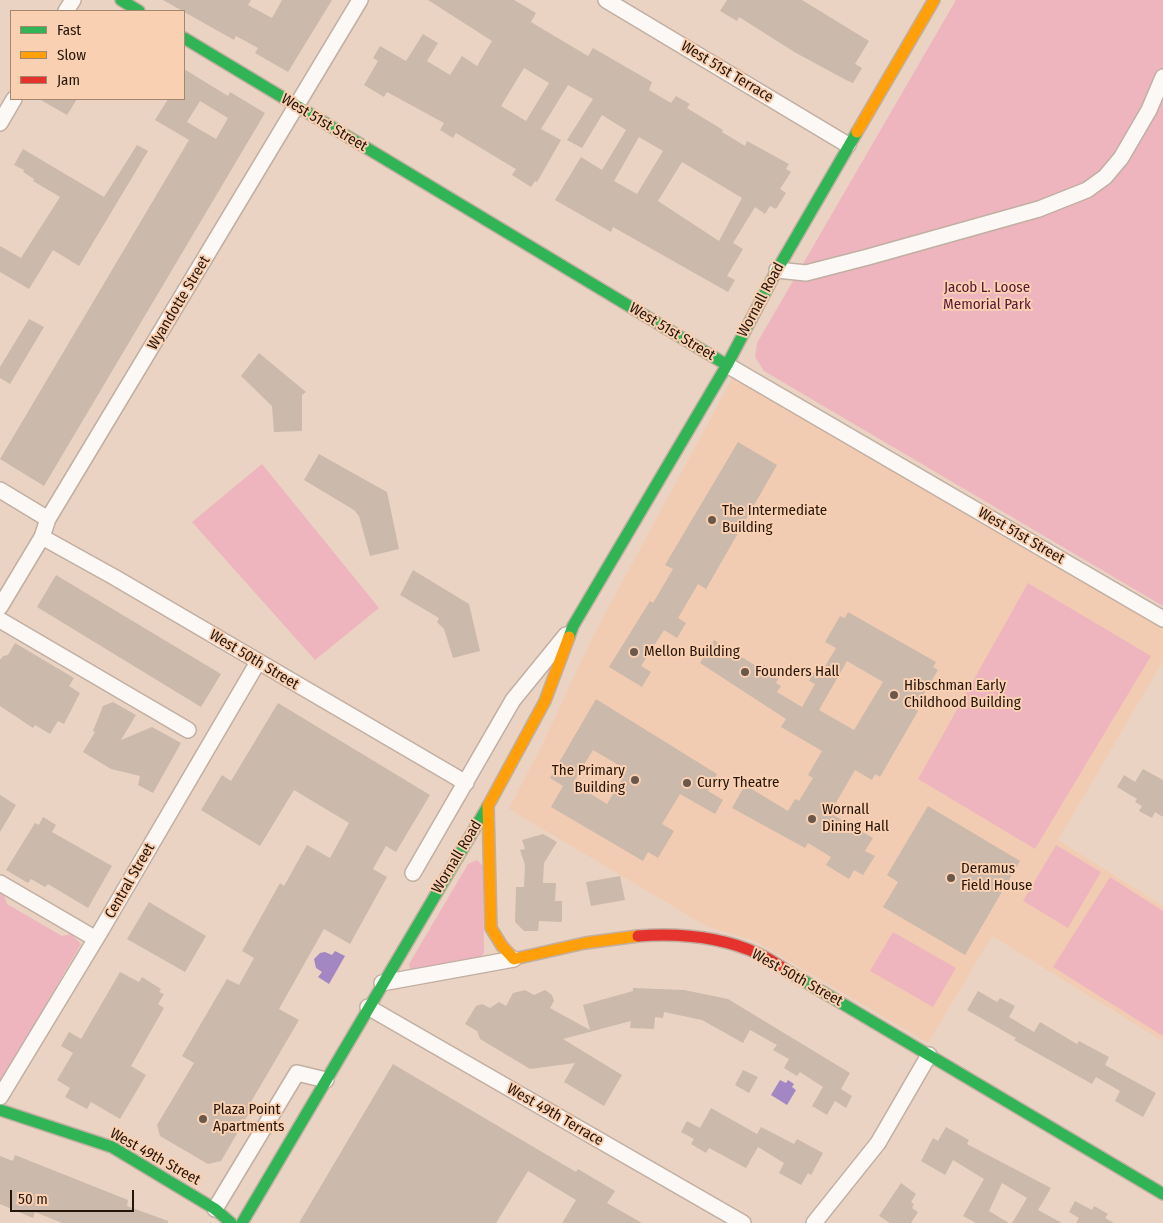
<!DOCTYPE html>
<style>
body{margin:0}
#map{position:relative;width:1163px;height:1223px;overflow:hidden;background:#ead3c2;font-family:"Fira Sans Condensed",sans-serif}
canvas{display:block}
.legend{position:absolute;left:10px;top:10px;width:175px;height:90px;box-sizing:border-box;background:#fad0b2;border:1px solid #a5866f;margin:0;padding:6px 9px;list-style:none;font-size:15px;color:#25160b}
.legend li{display:flex;align-items:center;gap:10px;height:25px}
.legend b{width:25px;border:1px solid #a5866f}
.scale{position:absolute;left:10px;top:1190px;width:124px;height:22px;box-sizing:border-box;border:2px solid #25160b;border-top:0;padding-left:6px;font-size:15px;line-height:18px;white-space:nowrap;color:#25160b;-webkit-text-stroke:4px #fad0b2;paint-order:stroke}
</style>
<div id="map">
<canvas width="1163" height="1223"></canvas>
<ul class="legend">
<li><b style="height:6px;background:#30b455"></b>Fast</li>
<li><b style="height:6px;background:#ff9f0a"></b>Slow</li>
<li><b style="height:6px;background:#e5322d"></b>Jam</li>
</ul>
<div class="scale">50 m</div>
</div>
<script>
const ctx = document.querySelector('canvas').getContext('2d');
ctx.lineJoin = 'round';
function fill(path, color) { ctx.fillStyle = color; ctx.fill(path, 'evenodd'); }
function stroke(path, color, width, dash) { ctx.strokeStyle = color; ctx.lineWidth = width; ctx.lineCap = dash ? 'butt' : 'round'; ctx.setLineDash(dash || []); ctx.stroke(path); }
function write(font, color, halo, rows, align = 'center') {
  ctx.font = font + ' "Fira Sans Condensed",sans-serif'; ctx.lineWidth = 4; ctx.setLineDash([]); ctx.textBaseline = 'middle'; ctx.strokeStyle = halo; ctx.fillStyle = color; for (const [text, x, y, turn = 0] of rows) {
    ctx.save(); ctx.translate(x, y); ctx.rotate((+turn || 0) * Math.PI / 180); ctx.textAlign = isNaN(turn) ? turn : align; if (halo) ctx.strokeText(text, 0, 0); ctx.fillText(text, 0, 0); ctx.restore();
  }
}
fill(new Path2D(`
 M733 377 1163 628V661L1058 840 1163 906V1041L992 936 928 1043 755 941 708 927 509 809 542 745 594 634Z`), '#f2ccb2');
fill(new Path2D(`
 M956 0H1163V606L764 371 755 357 757 343Z
 M262 464 379 608 315 660 192 522Z
 M1028 583 1151 656 1035 849 918 779Z
 M1056 845 1101 872 1068 928 1023 901Z
 M477 860 483 866 484 952 480 960 410 970 409 964 468 864Z
 M1110 877 1163 911V1036L1053 967Z
 M0 892 4 895 7 904 62 936 71 934 81 944 0 1083Z
 M893 932 956 968 933 1007 870 971Z`), '#eeb5be');
fill(new Path2D(`
 M335 951 345 956 329 984 318 977 322 972 316 968 314 959 320 953 325 952 332 955Z
 M780 1080 786 1083 788 1080 794 1084 792 1087 796 1090 787 1105 771 1095Z`), '#a387c3');
fill(new Path2D(`
 M163 0H251L248 5 272 18 282 0H332L288 72 255 53 258 48 236 36 234 40Z
 M428 0H514L536 13 531 22 588 56 593 48 652 82 649 90 671 103 676 96 690 104 687 108 723 130 722 132 745 146 747 141 789 164 786 169 791 172 780 189 786 193 776 209 770 206 765 214 755 207 733 243 743 249 727 276 735 280 728 292 613 227 611 232 555 200 581 157 602 170 626 130 602 115 582 148 567 140 593 99 568 85 541 129 561 140 537 182 535 181 531 187 512 175 516 169 514 168 456 133 453 138 440 130 444 123 387 92 384 97 364 85 378 61 373 58 380 46 406 61 423 34 438 43 427 61 450 75 462 56 477 66 492 41ZM524 68 549 83 526 121 501 106ZM639 137 663 151 637 194 614 181ZM682 162 742 198 719 241 658 201Z
 M727 0H802L869 41 855 64 862 68 853 83 846 80 796 53 739 17 737 21 720 11Z
 M184 69 228 96 230 92 265 113 44 486 0 459 189 140 155 120 168 99H184ZM200 101 228 118 216 139 187 122Z
 M39 99H77L67 115Z
 M137 145 148 151 79 266 53 250 29 289 0 272V246L21 258 60 197 33 181 34 179 23 172 24 170 14 165 23 149 104 197Z
 M29 319 44 327 10 384 0 378V367Z
 M259 353 306 392 302 395V431L274 432 272 406 241 376Z
 M738 442 777 465 706 589 698 584 678 618 686 623 677 638 664 630 641 666 651 672 642 687 609 667 650 601 653 603 673 569 665 565Z
 M319 454 387 492 399 549 370 556 359 516 354 510 304 480Z
 M413 570 469 604 480 651 453 658 444 629 437 622 439 618 400 595Z
 M56 575 221 674 201 707 37 607Z
 M848 612 936 662 933 667 938 670 915 709 918 711 880 777 875 774 872 780 855 770 830 813 873 838 865 851 875 856 863 875 854 870 849 879 826 865 831 857 808 843 805 848 732 808 745 785 788 811 795 799 799 801 813 778 808 775 822 751 781 727 786 719 700 663 714 640 761 669 764 665 780 675 776 683 781 686 777 692 802 707 815 684 809 681 815 670 821 673 836 648 825 642 840 616 845 618ZM847 661 883 682 854 730 819 710Z
 M15 643 74 678 69 686 80 693 64 724 58 721 50 734 35 725 33 728 0 706V660L3 656 8 655Z
 M596 699 717 774 708 791 723 800 715 814 680 794 662 824 674 831 658 858 648 852 643 861 551 807 563 786 550 778ZM593 750 627 770 607 804 573 783Z
 M113 702 136 715 121 740 152 727 181 743 153 793 138 785 140 776 111 769 83 752 95 732 93 731 103 706Z
 M278 703 430 795 396 852 386 846 373 869 387 877 350 944 324 929 279 1009 299 1020 248 1107 249 1113 221 1161 208 1164 160 1136 157 1125 194 1063 182 1056 227 979 239 985 254 958 242 951 280 883 284 886 307 845 330 858 349 823 294 790 260 846 201 810 222 775 231 781Z
 M1143 769 1163 780V817L1155 812 1152 818 1139 811 1142 806 1135 802 1137 799 1117 787 1124 775 1135 782Z
 M0 795 16 805 0 832Z
 M928 806 1020 861 965 955 883 907 898 882 887 875Z
 M43 817 56 825 52 832 112 866 88 908 48 884 45 887 31 879 28 883 6 870 35 823 39 825Z
 M543 834 557 842 544 863 543 883H556L555 901H562V922L539 921 538 931H524L515 922 516 887H524L525 865 520 850 525 849 522 840Z
 M620 876 625 900 591 906 586 882Z
 M149 902 206 936 185 972 127 939Z
 M120 972 139 982 142 977 161 989 159 992 164 994 158 1004 164 1008 131 1066 146 1075 120 1119 91 1102 87 1109 65 1097 70 1088 57 1080 73 1053 61 1046 69 1032 81 1039Z
 M633 988 684 990 728 999 850 1073 841 1089 852 1096 846 1108 835 1101 827 1115 812 1106 823 1087 800 1072 797 1076 784 1068 789 1059 773 1050 777 1045 750 1030 743 1043 702 1020 664 1012 663 1018 655 1017 654 1029 630 1028 631 1021 563 1039 622 1075 604 1106 564 1082 575 1063 530 1069 480 1039 477 1031 465 1024 476 1006 482 1004 490 1008 499 1002 506 1006 513 993 525 990 534 995 545 990 552 995 554 1001 550 1008 590 1030 583 1005 633 991Z
 M978 991 997 1002 1000 998 1015 1006 1009 1017 1034 1032 1040 1022 1077 1044 1079 1041 1109 1057 1105 1065 1156 1093 1143 1117 1115 1101 1120 1091 1096 1077 1092 1084 1014 1040 1016 1038 967 1010Z
 M393 1064 576 1172 578 1169 615 1191 607 1203 642 1223H562L576 1200 528 1171 496 1223H299Z
 M743 1070 758 1077 749 1093 735 1085Z
 M711 1108 757 1134 761 1127 794 1144 797 1139 823 1153 811 1175 808 1173 801 1185 779 1173 784 1163 758 1147 746 1168 709 1148 706 1153 691 1144 694 1139 681 1132 687 1121 700 1128Z
 M946 1127 969 1140 967 1144 1051 1188 1038 1210 1062 1223H1012L1027 1198 1002 1183 989 1211 1009 1223H976L963 1216 984 1179 953 1160 945 1175 921 1161 933 1138 938 1141Z
 M15 1155 128 1200 127 1206 168 1221V1223H62L35 1212 33 1218 0 1204V1156L13 1161Z
 M901 1183 916 1194 911 1202 914 1204 912 1208 918 1212 911 1223H890L879 1216Z
 M1075 1201 1092 1210 1094 1206 1108 1214 1105 1218 1114 1223H1076L1079 1218 1069 1212Z`), '#cbb9ab');
const street = new Path2D(`
 M606 0 848 145
 M66 11 73 0
 M0 123 14 99
 M777 270 806 273 868 257 1039 209 1087 190 1105 177 1121 158 1149 110 1163 77
 M727 365 1163 619
 M0 490 48 519
 M42 537 114 577 466 783
 M0 607 42 537 48 519 360 0
 M0 620 188 730
 M413 873 513 700 566 635
 M0 883 96 939
 M382 983 514 959
 M368 1007 743 1223
 M0 1097 100 932 258 662
 M215 1209 297 1073 326 1080
 M814 1223 878 1143 929 1055`);
const fast = new Path2D(`
 M121 0 139 11
 M184 38 727 365
 M569 637 573 626 727 365 777 270 857 132
 M789 972 1163 1194
 M0 1110 112 1147 215 1209 231 1223
 M242 1223 488 806`);
const slow = new Path2D(`
 M857 132 934 0
 M488 806 491 928 502 946 514 959 585 943 638 936
 M488 806 545 701 569 637`);
const jam = new Path2D(`
 M638 936C679 933 722 937 759 954 770 959 780 966 789 972`);
stroke(street, '#c1afa2', 18);
stroke(fast, '#c1afa2', 14);
stroke(slow, '#c1afa2', 14);
stroke(jam, '#c1afa2', 14);
stroke(street, '#fcf8f6', 15);
stroke(fast, '#30b455', 11);
stroke(slow, '#ff9f0a', 11);
stroke(jam, '#e5322d', 11);
for (const [x, y, r, color] of [
 [712,520,5,"#6a584b"],
 [634,652,5,"#6a584b"],
 [745,672,5,"#6a584b"],
 [894,695,5,"#6a584b"],
 [635,780,5,"#6a584b"],
 [687,783,5,"#6a584b"],
 [812,819,5,"#6a584b"],
 [951,878,5,"#6a584b"],
 [203,1119,5,"#6a584b"]
]) { const dot = new Path2D(); dot.arc(x, y, r, 0, 2 * Math.PI); ctx.fillStyle = color; ctx.fill(dot); stroke(dot, '#fad0b2', 2); }
write('15px', '#25160b', '#fad0b2', [
 ["West 51st Terrace",727,72,31],
 ["West 51st Street",324,123,31],
 ["Wornall Road",761,300,-62],
 ["Wyandotte Street",179,303,-59],
 ["West 51st Street",672,332,31],
 ["West 51st Street",1021,536,30],
 ["West 50th Street",254,660,31],
 ["Wornall Road",457,857,-59],
 ["Central Street",130,881,-60],
 ["West 50th Street",797,978,29],
 ["West 49th Terrace",555,1115,30],
 ["West 49th Street",155,1157,29]
]);
write('15px', '#591634', '#fad0b2', [
 ["Jacob L. Loose",987,288],
 ["Memorial Park",987,305]
]);
write('15px', '#25160b', '#fad0b2', [
 ["The Intermediate",722,511],
 ["Building",722,528],
 ["Mellon Building",644,652],
 ["Founders Hall",755,672],
 ["Hibschman Early",904,686],
 ["Childhood Building",904,703],
 ["The Primary",625,771,"right"],
 ["Building",625,788,"right"],
 ["Curry Theatre",697,783],
 ["Wornall",822,810],
 ["Dining Hall",822,827],
 ["Deramus",961,869],
 ["Field House",961,886],
 ["Plaza Point",213,1110],
 ["Apartments",213,1127]
], 'left');
</script>
